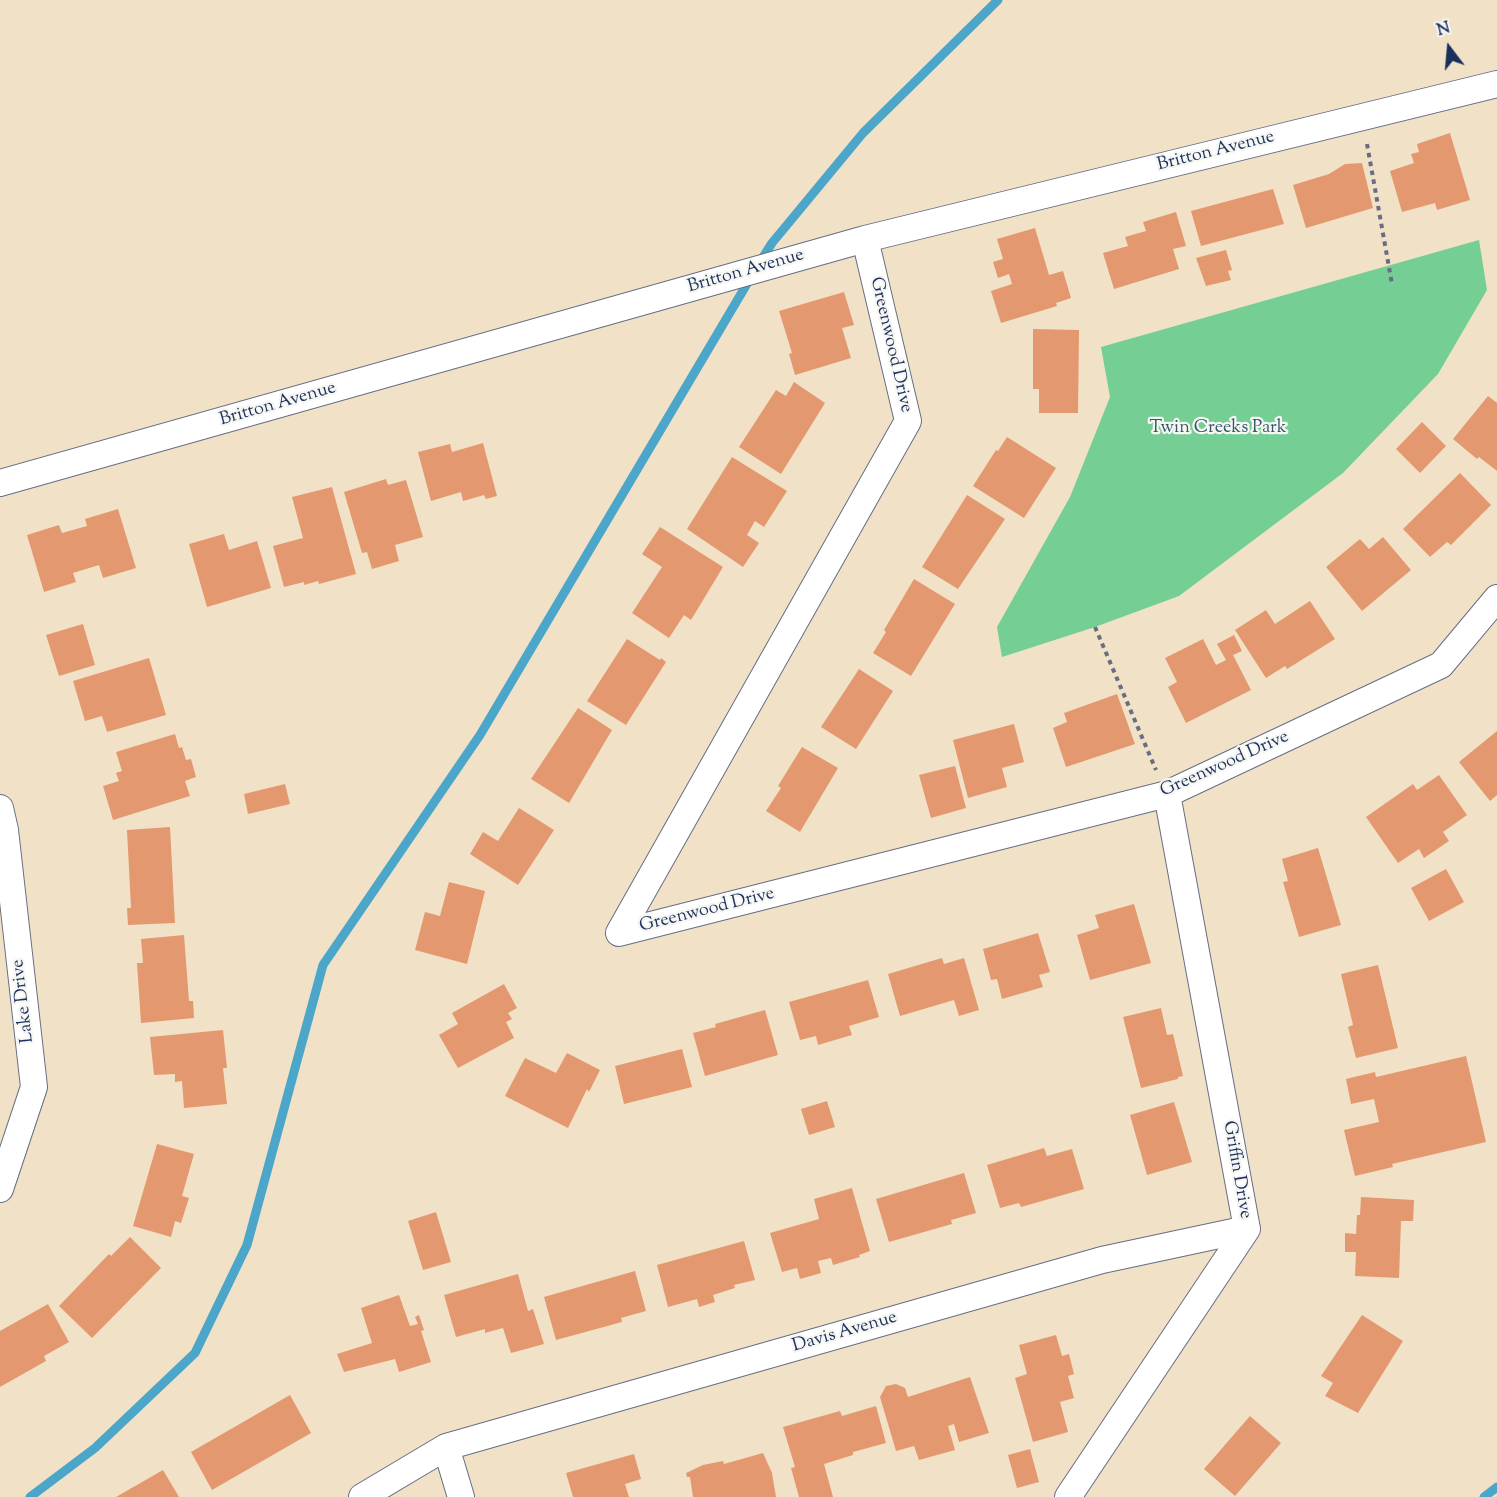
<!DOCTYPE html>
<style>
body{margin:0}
#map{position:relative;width:1497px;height:1497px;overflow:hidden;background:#f1e2c7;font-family:"Sorts Mill Goudy",serif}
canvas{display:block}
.north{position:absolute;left:1419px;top:18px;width:60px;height:60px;-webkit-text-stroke:4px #f6f6f2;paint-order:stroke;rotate:344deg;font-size:16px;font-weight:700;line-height:24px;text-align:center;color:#1b2f5e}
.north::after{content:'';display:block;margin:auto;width:21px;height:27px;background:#1b2f5e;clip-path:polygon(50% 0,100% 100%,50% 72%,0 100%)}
</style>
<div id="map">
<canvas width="1497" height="1497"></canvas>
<div class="north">N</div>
</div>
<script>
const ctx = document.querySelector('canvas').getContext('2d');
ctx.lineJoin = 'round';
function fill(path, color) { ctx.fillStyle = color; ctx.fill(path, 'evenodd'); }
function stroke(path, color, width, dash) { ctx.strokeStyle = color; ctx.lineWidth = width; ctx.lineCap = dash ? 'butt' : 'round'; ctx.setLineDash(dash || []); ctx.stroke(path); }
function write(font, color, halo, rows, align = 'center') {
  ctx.font = font + ' "Sorts Mill Goudy",serif'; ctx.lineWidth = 4.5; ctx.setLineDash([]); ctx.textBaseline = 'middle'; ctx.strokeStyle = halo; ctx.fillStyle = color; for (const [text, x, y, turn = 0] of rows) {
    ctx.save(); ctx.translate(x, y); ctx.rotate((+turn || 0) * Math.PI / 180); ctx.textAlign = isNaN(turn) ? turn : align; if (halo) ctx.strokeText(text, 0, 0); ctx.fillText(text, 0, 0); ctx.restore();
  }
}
fill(new Path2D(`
 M1479 240 1487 290 1438 374 1343 473 1179 596 1095 627 1002 657 997 627 1070 497 1110 397 1101 347Z`), '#75ce94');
stroke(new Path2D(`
 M760 262 772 243 863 133 998 0
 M30 1497 95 1448 195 1353 247 1245 323 965 480 735 751 277
 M1484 1497 1497 1487`), '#4ba6c9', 9);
fill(new Path2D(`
 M1450 133 1470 200 1437 210 1435 203 1402 212 1390 171 1414 163 1411 154 1419 152 1417 144Z
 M1362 163 1373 208 1306 228 1293 185 1329 174 1345 164Z
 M1273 189 1284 224 1201 246 1191 211Z
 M1176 212 1186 246 1173 249 1179 269 1114 289 1103 253 1128 246 1125 237 1146 231 1143 222Z
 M1035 228 1049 275 1063 271 1071 298 1056 303 1057 306 1001 323 991 291 1012 284 1009 274 998 278 993 262 1003 259 997 239Z
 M1226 250 1232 270 1228 271 1231 280 1206 286 1196 258Z
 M844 292 854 325 842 328 851 358 795 375 789 354 792 353 779 311Z
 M1033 329 1079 330 1078 413H1039V389H1033Z
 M794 382 825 403 781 474 739 447 776 390 786 396Z
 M1488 396 1497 403V471L1479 457 1477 459 1453 439Z
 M1422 422 1446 446 1420 473 1396 449Z
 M1007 437 1056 468 1024 518 973 486 996 450 998 451Z
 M483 443 497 496 486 499 484 495 463 501 461 492 431 501 418 452 450 444 452 452Z
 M732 457 787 491 764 527 755 521 747 535 759 543 743 567 687 529Z
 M1460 473 1491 505 1451 545 1447 542 1430 557 1403 529Z
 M386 479 388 485 406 480 423 537 395 545 399 561 372 569 367 552 362 553 344 492Z
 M332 487 356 574 319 584 318 581 304 585V582L284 587 273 546 303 538 292 497Z
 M967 495 1005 519 958 589 922 567Z
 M118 509 136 568 103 578 99 565 73 573 76 582 44 592 27 535 59 525 62 533 87 526 85 519Z
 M660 527 723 567 691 620 684 615 669 638 632 613 662 567 642 554Z
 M224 534 229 550 257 541 271 588 207 607 189 544Z
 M1383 537 1411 570 1362 611 1326 567 1360 539 1369 549Z
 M914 579 955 604 911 676 873 653 886 632 884 630Z
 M1310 601 1335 639 1287 669 1285 666 1266 678 1235 630 1266 610 1275 624Z
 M83 624 95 665 59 676 46 635Z
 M1234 635 1242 651 1233 655 1251 690 1186 723 1168 687 1177 682 1165 658 1203 639 1216 665 1226 660 1217 644Z
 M627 639 660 660 661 658 666 662 626 725 587 701Z
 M149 658 166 715 107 732 102 716 85 721 73 681Z
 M859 669 893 691 856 749 821 727Z
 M1117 694 1135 744 1066 767 1053 728 1067 722 1064 713Z
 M578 708 612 730 569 803 531 779Z
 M1014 724 1024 762 1002 768 1007 787 968 798 953 740Z
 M1497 731V795L1490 801 1459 762Z
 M175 734 179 748 182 747 186 760 191 759 196 777 185 781 190 796 113 820 103 786 119 781 116 773 122 771 116 752Z
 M802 747 838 768 800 832 766 811 781 788 778 786Z
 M955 766 966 808 931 818 919 775Z
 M1439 775 1467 815 1443 832 1449 841 1424 858 1419 849 1398 863 1366 817 1413 784 1417 790Z
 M285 784 290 804 248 814 244 794Z
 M519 808 554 830 518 885 470 854 483 832 498 841Z
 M170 827 175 923 128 925 127 908H131L127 830Z
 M1318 848 1341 925 1299 937 1283 882 1288 881 1282 859Z
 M1446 869 1464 902 1429 921 1411 888Z
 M449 882 485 891 467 964 415 950 425 912 440 916Z
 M1134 904 1151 963 1090 980 1077 935 1099 928 1095 915Z
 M1038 933 1050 972 1039 975 1043 987 1002 999 997 979 991 980 983 949Z
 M184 935 189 1001H193L194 1018 141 1023 137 963H143L141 939Z
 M942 958 944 964 964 958 979 1010 959 1016 954 1000 900 1016 888 974Z
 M1378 965 1398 1048 1356 1058 1348 1027 1353 1025 1341 974Z
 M868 980 879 1017 849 1026 852 1035 818 1045 816 1036 800 1040 789 1002Z
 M504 984 517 1008 508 1013 512 1019 506 1022 514 1038 458 1068 439 1035 458 1024 452 1013Z
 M1161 1008 1167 1035 1173 1034 1183 1076 1178 1077V1079L1141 1088 1123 1017Z
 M765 1010 778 1055 705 1076 693 1033 716 1027 715 1024Z
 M223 1030 227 1068H223L227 1104 184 1108 182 1081 175 1082V1074L154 1075 150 1037Z
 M682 1049 692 1087 624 1104 615 1066Z
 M567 1053 600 1070 589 1092 587 1089 568 1128 505 1096 525 1058 556 1073Z
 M1466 1056 1486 1142 1392 1164 1393 1167 1355 1176 1344 1130 1379 1122 1374 1099 1351 1104 1346 1079 1375 1072 1376 1077Z
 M827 1101 835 1127 809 1135 801 1109Z
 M1174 1102 1192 1162 1147 1175 1130 1115Z
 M157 1144 194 1154 182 1196 189 1198 181 1223 175 1221 171 1237 133 1226Z
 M1044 1148 1047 1156 1072 1149 1084 1189 1021 1207 1019 1203 1000 1208 987 1165Z
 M964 1173 976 1213 951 1220 952 1224 889 1242 876 1199Z
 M852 1188 870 1251 859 1255 860 1257 833 1265 831 1258 818 1261 821 1273 800 1279 797 1268 782 1272 770 1233 819 1219 814 1199Z
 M1361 1197 1414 1200 1413 1221H1401L1399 1278 1355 1276 1356 1252H1345V1233L1356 1234 1357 1215H1360Z
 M436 1212 451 1262 423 1270 408 1221Z
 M130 1237 161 1268 92 1338 59 1306 109 1254 111 1256Z
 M744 1241 755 1280 734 1285 735 1288 713 1295 715 1302 699 1307 697 1299 668 1307 657 1265Z
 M635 1271 646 1311 621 1318 622 1322 556 1340 544 1297Z
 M518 1274 528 1311 533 1309 544 1344 511 1353 503 1328 485 1333V1329L456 1337 444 1295Z
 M399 1295 410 1326 418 1324 415 1317 419 1315 424 1330 421 1331 431 1362 399 1372 395 1359 344 1372 337 1354 372 1343 361 1308Z
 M48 1304 69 1342 44 1356 46 1361 0 1387V1331Z
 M1362 1315 1403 1341 1358 1413 1325 1396 1333 1383 1321 1376Z
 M1056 1335 1062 1356 1069 1354 1074 1374 1068 1376 1074 1398 1060 1402 1068 1432 1033 1442 1015 1378 1027 1374 1019 1345Z
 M970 1377 989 1433 959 1442 954 1424 948 1426 955 1450 919 1460 914 1446 896 1451 880 1397 886 1386 896 1384 905 1388 908 1397Z
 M290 1395 311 1433 212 1490 191 1452Z
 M876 1406 886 1443 853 1452V1455L824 1464 833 1497H799L791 1468 795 1467 783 1427 840 1411 842 1416Z
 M1250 1416 1281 1443 1235 1496 1204 1469Z
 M1030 1449 1039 1482 1017 1488 1008 1455Z
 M763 1453 772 1473 776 1497H693L690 1477H687L686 1473 703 1465 723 1461 724 1464Z
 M634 1454 641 1479 625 1484 629 1497H573L566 1473Z
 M163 1470 179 1497H116Z`), '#e3986f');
const street = new Path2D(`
 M865 239 908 421 619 933 1167 794 1441 665 1497 598
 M0 483 865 239 1497 84
 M0 808 5 830 34 1087 0 1189
 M446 1447 1102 1260 1247 1229
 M362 1497 446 1447 461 1497
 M1068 1497 1247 1229 1167 794`);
stroke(street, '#666e83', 28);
stroke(new Path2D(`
 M1367 144 1392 284
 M1095 627 1156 770`), '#666e83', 4, [4.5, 4.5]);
stroke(street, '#fff', 26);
write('18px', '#1b2f5e', '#f6f6f2', [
 ["Britton Avenue",1216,152,-14],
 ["Britton Avenue",746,272,-16],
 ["Greenwood Drive",890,345,77],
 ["Britton Avenue",278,405,-16],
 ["Greenwood Drive",1225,765,-24],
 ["Greenwood Drive",707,911,-14],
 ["Lake Drive",24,1001,-97],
 ["Griffin Drive",1236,1170,80],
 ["Davis Avenue",845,1333,-16]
]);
write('18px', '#32576c', '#f6f6f2', [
 ["Twin Creeks Park",1218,429]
]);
</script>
